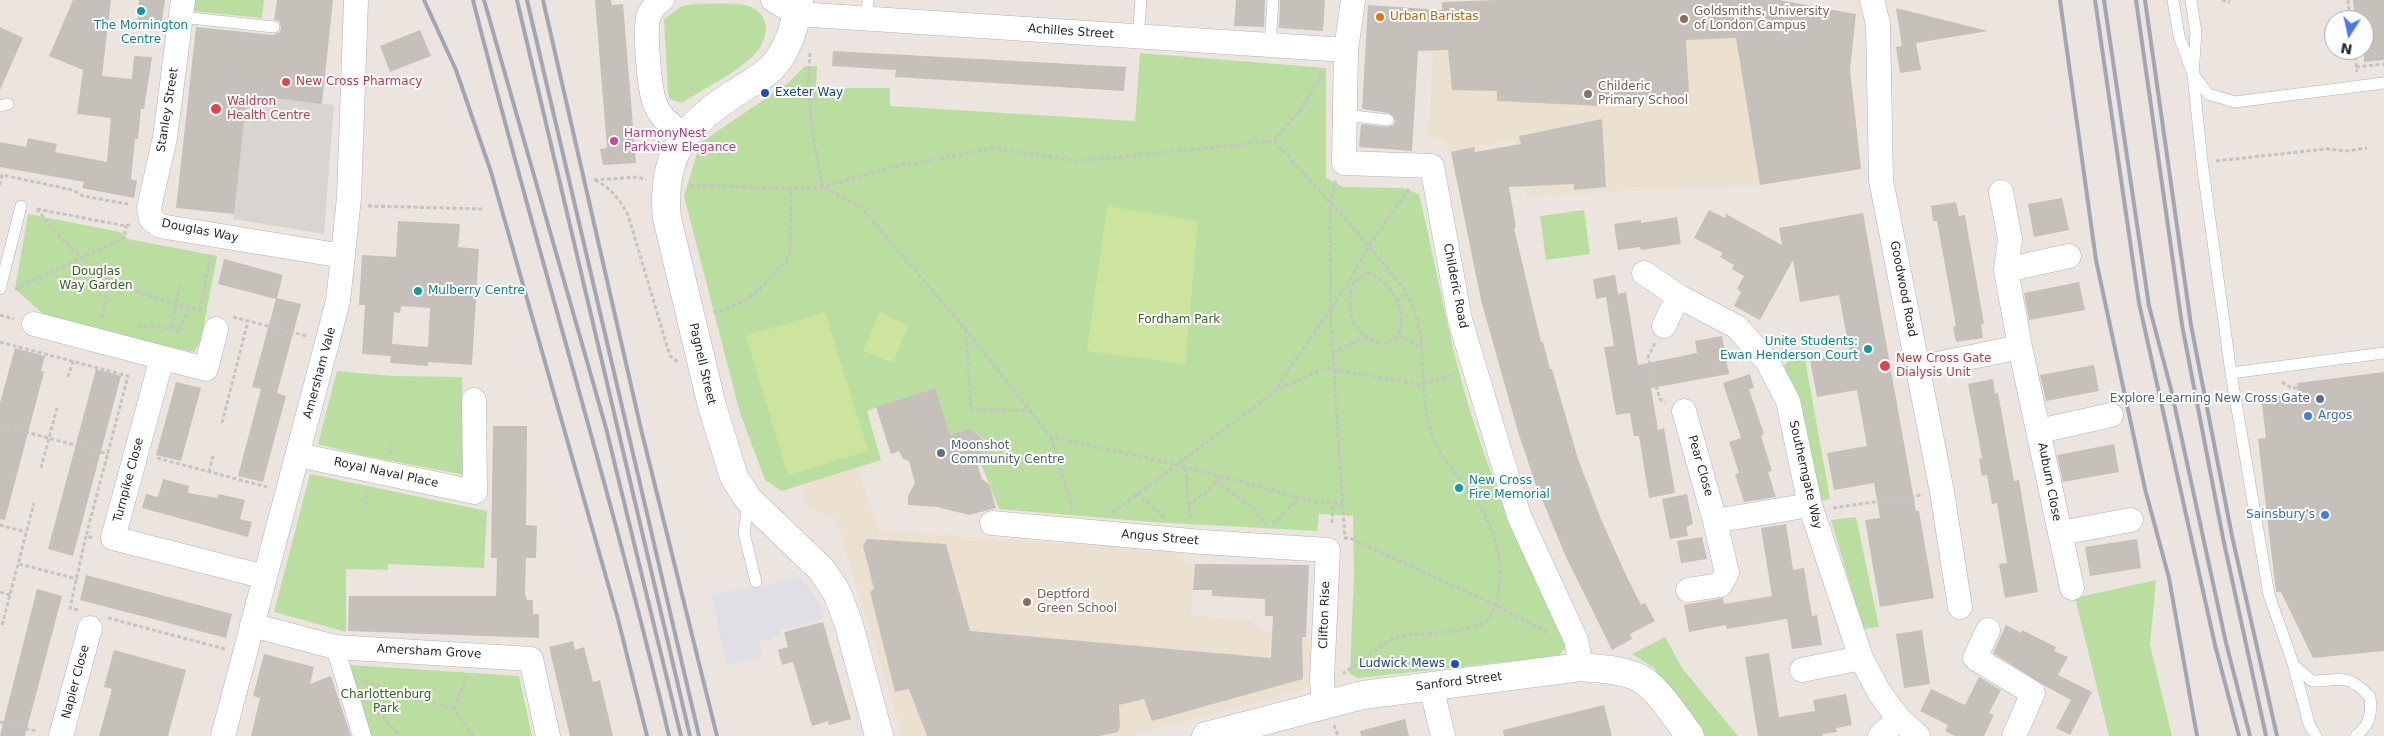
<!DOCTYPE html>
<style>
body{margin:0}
#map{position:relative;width:2384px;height:736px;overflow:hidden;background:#ece5df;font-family:"DejaVu Sans",sans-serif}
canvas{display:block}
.north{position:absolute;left:2324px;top:10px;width:50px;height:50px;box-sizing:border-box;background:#fff;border:1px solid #aaa;border-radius:50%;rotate:190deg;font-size:14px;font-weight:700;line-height:20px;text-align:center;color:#2b2b2b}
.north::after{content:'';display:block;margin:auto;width:18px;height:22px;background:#4d78eb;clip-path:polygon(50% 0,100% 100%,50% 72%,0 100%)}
</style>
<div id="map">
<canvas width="2384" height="736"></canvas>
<div class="north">N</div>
</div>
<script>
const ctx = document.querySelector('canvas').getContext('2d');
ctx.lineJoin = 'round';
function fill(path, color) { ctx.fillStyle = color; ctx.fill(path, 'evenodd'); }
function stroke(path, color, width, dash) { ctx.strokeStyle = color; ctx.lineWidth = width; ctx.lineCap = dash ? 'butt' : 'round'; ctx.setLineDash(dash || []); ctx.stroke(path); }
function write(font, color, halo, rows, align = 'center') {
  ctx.font = font + ' "DejaVu Sans",sans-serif'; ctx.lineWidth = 4; ctx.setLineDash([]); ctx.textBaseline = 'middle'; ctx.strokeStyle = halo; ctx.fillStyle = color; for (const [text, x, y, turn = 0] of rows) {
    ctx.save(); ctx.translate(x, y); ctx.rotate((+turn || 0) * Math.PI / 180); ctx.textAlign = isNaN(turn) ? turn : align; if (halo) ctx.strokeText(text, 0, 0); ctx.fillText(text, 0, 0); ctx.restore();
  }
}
fill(new Path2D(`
 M800 576 824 610 821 620 780 631 781 635 759 642 762 655 727 666 711 594 764 586Z`), '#e0dfe5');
fill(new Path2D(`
 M1733 0 1736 38 1760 185 1527 196 1516 139 1448 154 1449 147 1442 138 1429 137 1433 51 1635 43Z
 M857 467 879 531 1185 551 1184 563 1195 564 1191 615 1252 620 1253 625 1271 634 1306 638 1310 643V685L1302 690 1129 736H903L836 519 808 507 801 485Z`), '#ece0d0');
fill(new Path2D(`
 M194 0H264L262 18 192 11Z
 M694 4C705 4 742 2 751 7 774 18 767 43 752 57 735 73 702 90 682 103L670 99 668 93 664 19 682 6Z
 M1140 53 1326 68V178L1343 187 1403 188 1419 194C1433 253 1444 313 1459 372 1484 467 1524 558 1566 647L1559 656 1358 678 1350 674 1354 574 1353 516 1319 514 1317 531 1152 522 999 509 980 461 986 442 971 428 950 435 934 388 867 411 881 460 782 491 765 480 740 413 684 196 700 143 787 84 805 66H817L816 88H890V106L1135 121Z
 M1584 210 1590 254 1546 260 1540 216Z
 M28 214 120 232 128 239 217 256 201 340 194 352 51 321 15 289Z
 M1804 353 1830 499 1820 501 1800 400 1784 366 1794 355Z
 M337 371 392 376 462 377 465 475 361 455 318 444Z
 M310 474 487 511 484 568 388 564V570L346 569V632L274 612Z
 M1856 517 1879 627 1863 629 1831 520Z
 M2156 580 2150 645 2172 736H2109L2075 598Z
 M1665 637 1682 668 1738 736H1704L1654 668 1632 654Z
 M335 664 519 676 532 736H358Z`), '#badea0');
fill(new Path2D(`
 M1107 206 1198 221 1185 364 1087 351Z
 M825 312 868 451 788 475 746 336Z
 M880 312 908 326 893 363 863 351Z`), '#cce49d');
fill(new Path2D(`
 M247 95 334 105 324 234 233 219Z`), '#d8d5d1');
fill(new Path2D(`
 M73 0H111L102 76 132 79 134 56 152 57 144 109H141L138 139H135L131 179 137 181 134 198 82 188 84 182 0 167V142L26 147 28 138 57 144 55 152 107 162 111 118 77 114 83 70 49 56Z
 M139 0H165L161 27 137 24Z
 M277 0H333L322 104 247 95 234 214 176 208 196 27 273 35 280 32 281 27 279 21 274 20Z
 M595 0H611L612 5 623 4 636 163 603 165 600 149 607 148Z
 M1236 0H1265L1264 27 1234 26Z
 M1280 0H1325L1323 31 1279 28Z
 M1497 0H1779L1856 14 1850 69 1861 169 1760 185 1736 38 1686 40 1689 95 1600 100 1601 106 1497 101V91L1452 90 1448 50 1418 51 1412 151 1359 147 1361 124 1388 127 1394 125 1395 120 1389 113 1362 109 1368 5 1442 10V2Z
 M2353 0H2384V60L2364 62V20H2355Z
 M1896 8 1988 31 1916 43 1921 70 1900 73 1896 47 1902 46Z
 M0 27 23 38 0 90Z
 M420 30 431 56 390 72 380 46Z
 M833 51 1126 67 1124 91 895 77 896 70 832 66Z
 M1602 119 1606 187 1574 190V184L1509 187 1516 227 1514 228 1541 342H1543L1550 369H1552L1578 459 1601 519 1625 573 1641 605 1645 603 1655 621 1630 634 1632 639 1612 650 1566 557 1536 485 1518 432 1481 300 1451 152 1474 147 1475 152 1521 144 1519 136Z
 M2062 198 2069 230 2034 237 2028 204Z
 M1956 202 1959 216 1965 215 1984 324H1981L1983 338 1956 342 1953 327 1956 326 1937 221H1933L1931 206Z
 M1709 210 1725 218 1726 214 1782 245 1779 228 1863 213 1916 511H1919L1934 598 1880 607 1865 520 1880 518 1874 483 1834 490 1827 453 1867 446 1857 390 1817 397 1810 360 1850 353 1839 295 1800 302 1793 260 1760 320 1734 306 1741 292 1737 289 1744 276 1732 269 1734 265 1720 257 1723 253 1694 238Z
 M1677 217 1681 244 1641 250 1640 247 1618 250 1614 224 1641 220V223Z
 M398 221 460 224 458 247 479 249 472 365 428 362V366L390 363 391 356 362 354 365 305H359L362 255 396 257ZM401 306 430 308 428 347 392 344 394 312 400 313Z
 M224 259 283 275 277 298 301 304 277 393 286 396 263 482 238 476 261 389 252 387 276 299 218 284Z
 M1615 275 1618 294 1626 292 1638 365 1697 353 1695 341 1722 336 1729 374 1651 388 1658 430 1664 428 1675 493 1649 498 1639 436H1634L1630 413 1616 415 1604 347 1614 346 1606 297 1596 299 1593 279Z
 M2079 282 2085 310 2029 320 2024 293Z
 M15 348 45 356 41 371 44 372 5 520 0 519V403Z
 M2094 365 2099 391 2046 401 2040 375Z
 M96 369 121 376 73 556 48 549Z
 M2384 372V651L2313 658 2281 592H2276L2258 439 2266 438 2261 397 2298 393 2297 383Z
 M1750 374 1754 388 1749 389 1764 434 1761 436 1772 471 1768 472 1776 497 1744 502 1735 474 1739 473 1729 442 1741 438 1723 383Z
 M1993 379 1995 394 1998 393 2014 481 2019 480 2038 592 2005 598 1999 564 2007 563 1997 503 1992 504 1987 475 1982 476 1979 459 1982 458 1968 384Z
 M176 382 201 388 181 461 156 455Z
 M935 388 950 435 971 428 986 443 978 467 982 479 989 484 996 508 969 515 937 507 908 505V496L915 483 909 461 903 459 899 451 891 454 876 407Z
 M493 426H527L526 525 537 526 536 558H526L525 594 527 600H533V614H539V638L348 631 349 596H496L497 558H491Z
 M2114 444 2119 472 2063 482 2057 455Z
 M163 479 189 486 188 493 217 498 219 494 245 500 240 519 252 522 248 537 142 508 146 494 158 497Z
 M1687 494 1693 524 1686 527 1688 536 1670 539 1662 499Z
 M1786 524 1793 570 1804 568 1812 616 1817 615 1822 645 1792 649 1787 619 1727 629 1726 625 1689 632 1684 605 1723 598 1724 604 1772 596 1761 528Z
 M1702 537 1707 559 1681 563 1677 541Z
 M867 539 946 544 970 631 1271 658 1273 616H1265V599L1212 596V590H1193L1195 564 1309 565 1306 637H1302L1303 679 1152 721 1144 699 1119 705 1120 726 1118 732 1099 736H927L909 689 895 692 870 592 874 589 863 546Z
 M2137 539 2141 568 2090 576 2085 547Z
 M86 575 232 614 226 638 80 600Z
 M37 589 62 596 25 736H0Z
 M823 622 851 719 829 725 828 721 812 726 793 662 782 665 778 650 788 647 784 632Z
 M2006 625 2021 633 2022 630 2056 647 2054 651 2068 657 2058 675 2092 692 2070 735 2056 728 2071 700 2045 686 1993 653Z
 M1922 630 1930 684 1904 688 1896 634Z
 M573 641 575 650 584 647 593 682 600 680 613 736H570L549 647Z
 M114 650 186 670 168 736H99L112 689 104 687Z
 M1769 653 1779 717 1815 711 1813 700 1846 694 1852 725 1836 728 1837 732 1822 734 1823 736H1758L1745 657Z
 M264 654 314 667 310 684 331 676 351 736H251L260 698 253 696Z
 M1979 677 2001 690 1989 713 1994 715 1984 736H1955L1945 731 1948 725 1920 711 1931 689 1965 705Z
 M1604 705 1612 736H1504L1503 730Z
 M1405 719 1409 736H1361L1360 731Z`), '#c5c0ba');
const service = new Path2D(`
 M2173 0 2179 36 2193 74 2208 94 2235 102 2384 83
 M2191 0 2196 33 2193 74 2202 162 2231 373 2269 595 2293 663 2309 724 2316 736
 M181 17 274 27
 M867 19 868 0
 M1138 37 1141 0
 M1270 45 1273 0
 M0 106 8 104
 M1345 115 1388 120
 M0 289 21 206
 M2231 373 2384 353
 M748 503 744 533 756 582
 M2294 665 2312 681C2342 681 2347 672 2370 697 2372 715 2370 724 2356 736`);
const pedestrian = new Path2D(`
 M335 647 362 736`);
const minor = new Path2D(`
 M183 0 165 137 149 208 151 219 160 226 343 256
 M662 0C655 5 650 10 648 18 645 33 649 89 655 104 660 118 673 126 684 135
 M773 0 797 14 1346 50
 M1353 0 1346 50 1344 163 1432 166 1460 320 1519 516 1576 640 1581 667
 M1872 0 1878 24 1881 180 1942 492 1960 607
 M2001 192 2010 239 2006 270 2020 347 2072 588
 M2006 270 2069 256
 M1644 273 1678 296 1737 327 1767 361 1788 401 1810 505 1861 658 1879 692 1899 719 1918 736
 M34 324 206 369 216 329
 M1664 326 1678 296
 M162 358 113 538 265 577
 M1918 368 2020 347
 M1684 411 1715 521
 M2039 431 2111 415
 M298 455 475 492 474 400
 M992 523 1202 542 1328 550 1322 680 1323 693 1328 703
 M2060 533 2131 520
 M1688 590 1720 585 1727 573 1715 521 1810 505
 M252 625 335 647 531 659 548 736
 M1988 630 1975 658 2033 693 2014 736
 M1802 670 1861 658
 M1431 686 1443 736
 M61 736 90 628
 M223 736 338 301 349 198 356 0
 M1880 736 1899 719`);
const secondary = new Path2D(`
 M799 0C796 22 789 47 775 64 763 78 747 85 732 95 683 127 661 158 667 218L712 406 734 477 748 499 822 570 837 593 849 625 879 736
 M1206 736 1363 695 1581 667C1599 669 1618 669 1635 676 1655 683 1677 719 1690 736`);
stroke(service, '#afb2bb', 12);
stroke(pedestrian, '#afb2bb', 19);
stroke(minor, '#afb2bb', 25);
stroke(secondary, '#afb2bb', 29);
stroke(new Path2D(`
 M2222 0 2230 2
 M2348 0 2350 20
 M2354 50 2357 72
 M810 53C806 96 813 144 823 187L861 207 966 330 1051 437 1175 464 1315 502 1343 503
 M2356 67 2384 64
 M1274 141C1310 181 1348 220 1382 262 1391 274 1403 285 1409 298 1431 343 1416 390 1432 435 1440 457 1458 476 1472 494 1491 519 1504 556 1499 587 1497 597 1496 610 1488 619 1475 634 1421 633 1400 636 1386 639 1359 665 1343 673
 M2216 161 2326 149 2347 151 2367 148
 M594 180 638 177 646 180
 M595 180C611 188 620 200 628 215L670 356 678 362
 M1336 181 1330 202 1331 328 1345 538
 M0 185 2 175 73 190 83 196 128 204
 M690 185 791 189 823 187 902 164 908 165 992 148 1078 161 1274 141 1301 109 1323 72
 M368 206 483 209
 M37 209C51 226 65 244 82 258 116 288 161 302 205 311
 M37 209 126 226 132 224
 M1367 273C1395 280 1420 333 1383 344 1352 337 1345 311 1353 283Z
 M15 289 124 238 126 226
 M1397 302 1406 292
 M200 310 211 254
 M713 312C742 305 755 296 774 274 781 267 787 261 790 252L791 189
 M0 315 14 319
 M233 317 307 336
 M102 318 112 266
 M137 326 172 328 179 332 189 308
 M172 328 180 283
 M966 330 971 409 1031 411
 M1399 335 1422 349
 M0 342 128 376 86 536
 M1655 343 1648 357 1660 399 1665 403
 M1333 353 1364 337
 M68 377 73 361
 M2282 382 2291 388H2297
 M1274 392 1324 368 1422 385 1454 374
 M222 423 248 321
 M0 425 108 454
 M1051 437 1072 508
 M390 453V444
 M157 458 267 487
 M41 468 57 408
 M1186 468 1188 503 1192 520
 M209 472 213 456
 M1216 481 1253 508 1267 525
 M1137 493 1164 517
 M365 505 368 491
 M1188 505 1210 489 1220 477
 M1833 508 1921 495
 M1112 513 1273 393 1346 286 1369 246 1410 187
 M1332 523 1333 503
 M1273 524 1299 498
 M0 525 26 532
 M1344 538H1350L1495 605 1549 633
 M19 564 77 579
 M0 592 10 595
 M78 610 70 608 86 536 93 538
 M108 618 225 649
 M2 625 34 503
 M364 682 454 709 473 736
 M373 707 400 736
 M454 709 467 676
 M0 722 36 731
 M1334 725 1338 736`), '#c4c4c4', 3, [4, 2.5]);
stroke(service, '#fff', 11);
stroke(pedestrian, '#fff', 18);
stroke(minor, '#fff', 24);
stroke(secondary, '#fff', 28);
stroke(new Path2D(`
 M424 0 456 70 491 172 618 619 647 736
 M473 0C535 246 611 489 669 736
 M484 0 606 428 681 736
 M517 0 690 736
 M527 0 699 736
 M543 0 641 429 717 736
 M2060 0 2096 260 2145 489 2169 578 2197 736
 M2095 0 2139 303 2215 645 2239 736
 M2104 0 2149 306 2171 389 2226 643 2250 736
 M2136 0 2182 325 2223 538 2266 736
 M2145 0 2191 325 2232 536 2277 736`), '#a2a6b4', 4);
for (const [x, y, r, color] of [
 [141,11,5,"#0f9aa8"],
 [1380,17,5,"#e8710a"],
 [1684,19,5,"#8d6e63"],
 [286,82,5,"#e0444e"],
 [765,93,5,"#1a4fb4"],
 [1588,94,5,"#8d6e63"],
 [216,109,6,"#e0444e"],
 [614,141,5,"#d1479c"],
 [418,291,5,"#0f9aa8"],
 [1868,349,5,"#0f9aa8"],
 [1885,366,6,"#e0444e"],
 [2320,399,5,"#5c6f8a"],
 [2308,416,5,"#3f7fe0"],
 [941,453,5,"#5c6f8a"],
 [1459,488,5,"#0f9aa8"],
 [2325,515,5,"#3f7fe0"],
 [1027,602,5,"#8d6e63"],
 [1455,664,5,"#1a4fb4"]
]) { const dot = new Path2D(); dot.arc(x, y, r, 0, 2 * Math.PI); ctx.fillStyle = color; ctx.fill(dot); stroke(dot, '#fff', 2); }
write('12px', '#785e54', '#fff', [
 ["Goldsmiths, University",1694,12],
 ["of London Campus",1694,26],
 ["Childeric",1598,87],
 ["Primary School",1598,101],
 ["Deptford",1037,595],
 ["Green School",1037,609]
], 'left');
write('12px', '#c56008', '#fff', [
 ["Urban Baristas",1390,17]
], 'left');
write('12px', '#0d838f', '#fff', [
 ["The Mornington",141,26,"center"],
 ["Centre",141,40,"center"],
 ["Mulberry Centre",428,291],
 ["Unite Students:",1858,342,"right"],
 ["Ewan Henderson Court",1858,356,"right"],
 ["New Cross",1469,481],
 ["Fire Memorial",1469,495]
], 'left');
write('12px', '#2b2b2b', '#fff', [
 ["Achilles Street",1071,32,4],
 ["Stanley Street",168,110,-81],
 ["Douglas Way",200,231,11],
 ["Childeric Road",1455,286,79],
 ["Goodwood Road",1903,289,79],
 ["Pagnell Street",702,364,77],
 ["Amersham Vale",320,373,-75],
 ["Pear Close",1700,466,74],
 ["Royal Naval Place",386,473,12],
 ["Southerngate Way",1805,475,77],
 ["Turnpike Close",129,480,-75],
 ["Auburn Close",2049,482,79],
 ["Angus Street",1160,538,5],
 ["Clifton Rise",1325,615,-88],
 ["Amersham Grove",429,652,3],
 ["Napier Close",76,682,-75],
 ["Sanford Street",1459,682,-7]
]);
write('12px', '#be3a42', '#fff', [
 ["New Cross Pharmacy",296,82],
 ["Waldron",227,102],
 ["Health Centre",227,116],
 ["New Cross Gate",1896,359],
 ["Dialysis Unit",1896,373]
], 'left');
write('12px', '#164399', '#fff', [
 ["Exeter Way",775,93],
 ["Ludwick Mews",1445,664,"right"]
], 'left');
write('12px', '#b23c85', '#fff', [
 ["HarmonyNest",624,134],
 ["Parkview Elegance",624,148]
], 'left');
write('12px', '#346321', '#fff', [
 ["Douglas",96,272],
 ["Way Garden",96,286],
 ["Fordham Park",1179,320],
 ["Charlottenburg",386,695],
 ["Park",386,709]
]);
write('12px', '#4e5e75', '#fff', [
 ["Explore Learning New Cross Gate",2310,399],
 ["Moonshot",951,446,"left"],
 ["Community Centre",951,460,"left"]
], 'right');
write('12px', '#366cbe', '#fff', [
 ["Argos",2318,416],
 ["Sainsbury's",2315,515,"right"]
], 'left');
</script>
